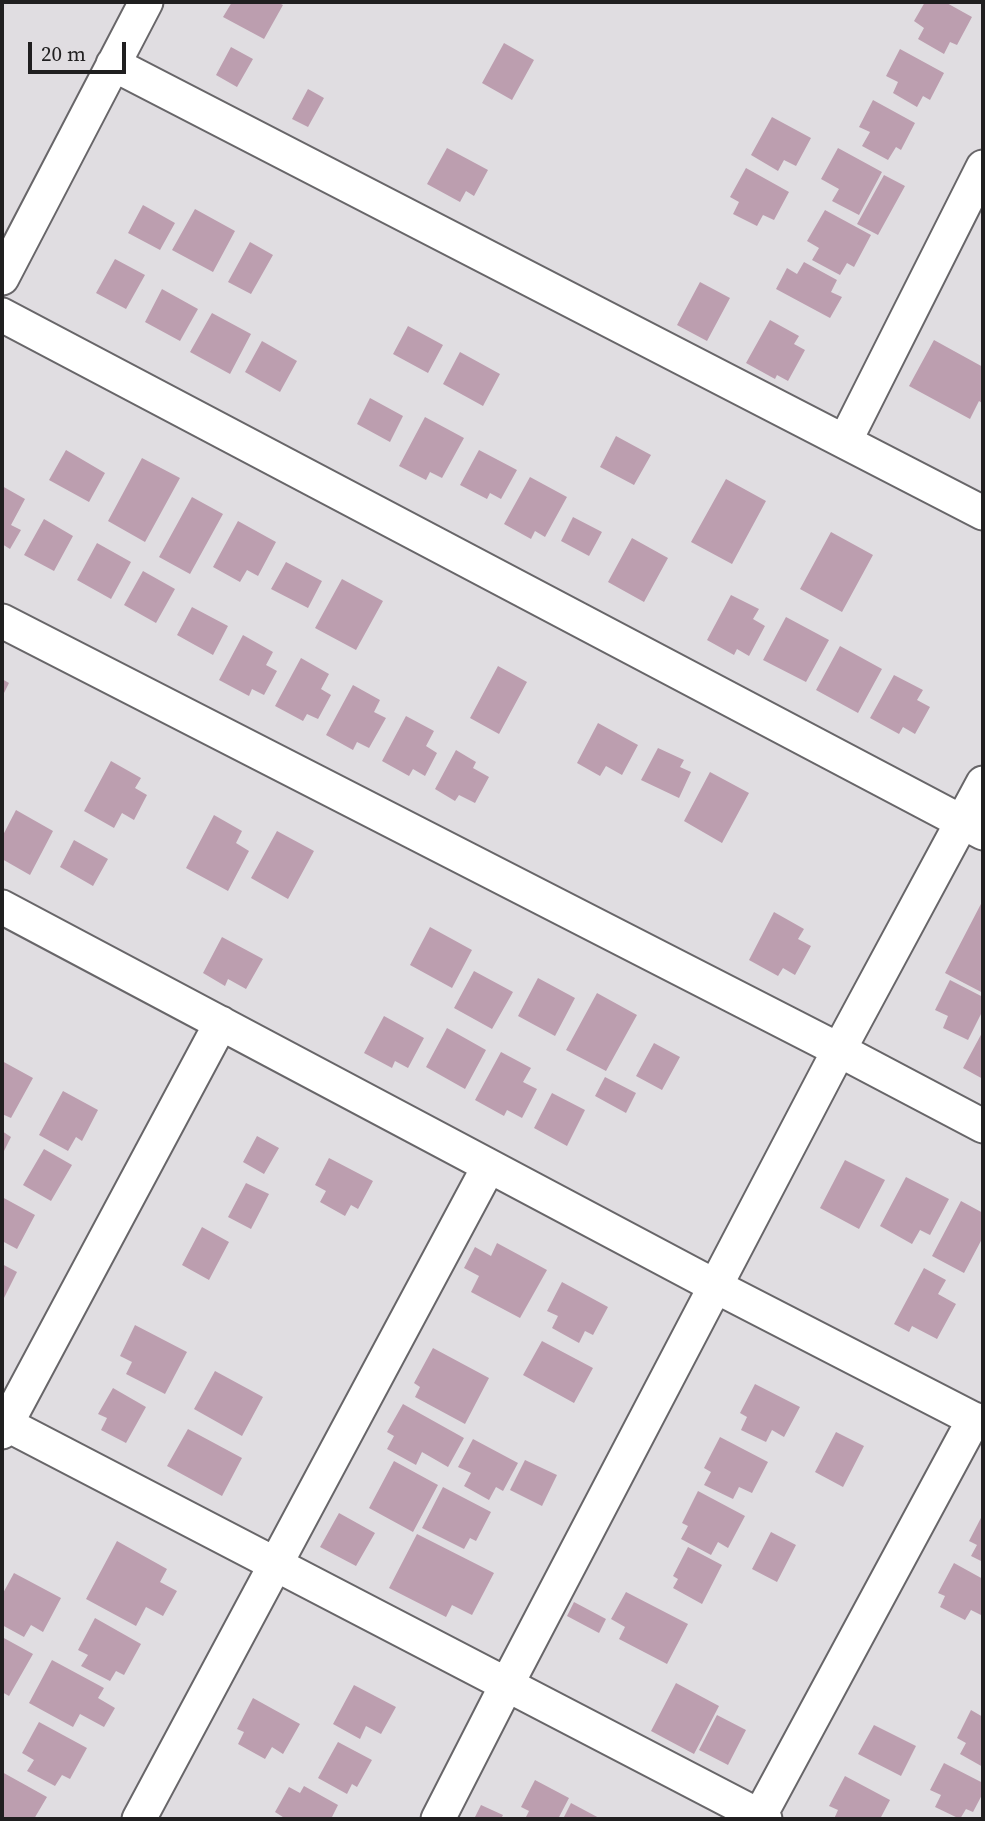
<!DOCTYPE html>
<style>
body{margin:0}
#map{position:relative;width:985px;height:1821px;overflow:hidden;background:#e0dde1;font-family:"Source Serif 4",serif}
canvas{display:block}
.frame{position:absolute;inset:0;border:4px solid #201f20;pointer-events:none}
.scale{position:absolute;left:28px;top:42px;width:98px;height:32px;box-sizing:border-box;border:4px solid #201f20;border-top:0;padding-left:9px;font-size:21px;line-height:24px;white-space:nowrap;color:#201f20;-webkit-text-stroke:5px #e0dde1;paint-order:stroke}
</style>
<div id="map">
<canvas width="985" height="1821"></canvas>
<div class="frame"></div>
<div class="scale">20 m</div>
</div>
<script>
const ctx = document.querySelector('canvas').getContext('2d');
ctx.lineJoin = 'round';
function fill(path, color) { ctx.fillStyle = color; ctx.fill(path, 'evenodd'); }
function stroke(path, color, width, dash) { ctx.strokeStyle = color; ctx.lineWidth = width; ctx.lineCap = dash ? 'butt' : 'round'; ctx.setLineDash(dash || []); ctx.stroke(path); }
fill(new Path2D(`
 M232 2H277L283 5 264 39 223 17Z
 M925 2H945L972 17 957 45 950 42 944 54 918 39 924 28 914 21Z
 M504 43 534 60 512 100 482 83Z
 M231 47 253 59 237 87 216 75Z
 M900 49 944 73 930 100 923 96 917 107 893 93 898 82 886 76Z
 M308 89 324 98 308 127 292 119Z
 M873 100 915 123 901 150 896 147 888 160 862 146 870 132 859 127Z
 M772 117 811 138 796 166 784 160 778 171 751 155Z
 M447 148 488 170 474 196 466 191 460 202 427 184Z
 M838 148 882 172 859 215 832 201 839 189 821 179Z
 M746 168 789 192 774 220 763 215 757 226 733 214 739 202 730 197Z
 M884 175 905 186 878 235 857 224Z
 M143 205 175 223 160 250 128 233Z
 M195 209 235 231 213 272 172 250Z
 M825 210 871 235 854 267 847 263 840 275 812 260 819 248 807 241Z
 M250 242 273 255 251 294 228 282Z
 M115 259 145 275 126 309 96 293Z
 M804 262 837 280 831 292 842 297 830 318 776 289 787 268 797 274Z
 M700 282 730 298 707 341 677 325Z
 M162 289 198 309 180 341 145 322Z
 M212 313 251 334 230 374 190 352Z
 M770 320 799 336 794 344 805 350 788 381 777 375 775 379 746 363Z
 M408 326 443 345 428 373 393 354Z
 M934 340 983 367V402L982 403 979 401 970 419 909 386Z
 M262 341 297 361 280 392 245 372Z
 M460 352 500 374 483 406 443 384Z
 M370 398 403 416 390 442 357 424Z
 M425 417 464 438 442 478 430 472 426 480 399 466Z
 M616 436 651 455 634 485 600 467Z
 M66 450 105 473 89 502 49 480Z
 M479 450 517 470 501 499 490 493 487 499 460 485Z
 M142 458 180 478 145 542 108 521Z
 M530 477 567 497 545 537 535 531 531 539 504 524Z
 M726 479 766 501 732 564 691 542Z
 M2 486 25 499 11 525 21 530 10 549 2 544Z
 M192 497 223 514 190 574 159 557Z
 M573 517 602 532 589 556 561 541Z
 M44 519 73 536 54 571 24 555Z
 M238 521 276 542 258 576 247 570 240 582 213 567Z
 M831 532 873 555 842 612 800 589Z
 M632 538 668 558 644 602 608 582Z
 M97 543 131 562 111 599 77 580Z
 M286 562 322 581 308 608 271 589Z
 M143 571 175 589 156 623 124 605Z
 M342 579 383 601 356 650 315 628Z
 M731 595 759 609 753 619 765 626 749 656 737 649 734 655 707 640Z
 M192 607 228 626 213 655 177 635Z
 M786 617 829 640 806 682 763 660Z
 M243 635 273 652 266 665 277 671 264 695 252 689 249 696 219 680Z
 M840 646 882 669 858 713 816 690Z
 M301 658 329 674 321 689 331 695 318 719 307 714 303 721 275 706Z
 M498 666 527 682 499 734 470 718Z
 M894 675 923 690 917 700 930 707 915 734 903 727 899 734 870 718Z
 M2 679 9 683 2 697Z
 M353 685 380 700 374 712 386 718 369 748 357 742 353 750 326 735Z
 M406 716 434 731 426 746 437 753 425 776 413 769 409 776 382 761Z
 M598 723 638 745 622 775 606 766 600 776 577 763Z
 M658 748 684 760 680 767 691 772 679 798 641 780Z
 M456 750 476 762 473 768 489 777 475 803 459 795 455 801 435 789Z
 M111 761 141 778 135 788 147 795 134 820 122 813 114 828 84 811Z
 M710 772 749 793 722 843 684 821Z
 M16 810 53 831 30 875 2 859V837Z
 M214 815 242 831 236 843 249 851 228 891 186 868Z
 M277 831 314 851 288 899 251 878Z
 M74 840 108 859 93 886 60 867Z
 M983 900V993L945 973Z
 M774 912 804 929 798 939 811 946 795 975 783 968 778 976 749 960Z
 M430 927 472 950 452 988 410 965Z
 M222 937 263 959 246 989 228 979 225 986 203 973Z
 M474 971 513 992 492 1029 454 1008Z
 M538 978 575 998 555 1036 518 1016Z
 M950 980 983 997V1010L968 1040 943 1028 948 1016 935 1010Z
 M597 993 637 1015 606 1071 566 1050Z
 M384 1016 424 1038 408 1068 395 1061 392 1068 364 1053Z
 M447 1028 486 1050 465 1089 426 1067Z
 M983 1031V1079L963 1068Z
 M654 1043 680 1057 662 1090 636 1076Z
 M501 1052 531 1068 523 1082 537 1089 522 1118 507 1110 504 1116 475 1100Z
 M2 1061 33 1078 11 1118 2 1114Z
 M605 1077 636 1093 626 1113 595 1096Z
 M63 1091 98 1110 82 1141 76 1137 68 1151 39 1135Z
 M552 1093 585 1110 567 1146 534 1128Z
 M2 1131 11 1137 2 1155Z
 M257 1136 279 1148 264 1174 243 1162Z
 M44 1149 72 1165 51 1201 23 1185Z
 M329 1158 373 1181 358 1209 351 1205 345 1216 320 1202 326 1191 315 1185Z
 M845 1160 885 1180 859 1229 820 1208Z
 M906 1177 949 1199 930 1235 920 1230 912 1244 880 1226Z
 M246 1183 269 1194 251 1229 228 1217Z
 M2 1197 35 1215 17 1249 2 1241Z
 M961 1201 983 1213V1237L964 1273 932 1256Z
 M202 1227 229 1242 209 1280 182 1265Z
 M497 1243 547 1270 520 1318 471 1292 479 1276 464 1268 475 1247 491 1256Z
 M2 1264 17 1272 2 1302Z
 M924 1268 946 1280 938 1294 956 1304 937 1339 912 1326 909 1332 894 1324Z
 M562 1282 608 1307 593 1335 585 1331 579 1343 552 1328 558 1316 547 1311Z
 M135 1325 187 1352 165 1394 126 1374 132 1362 120 1356Z
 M542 1341 593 1368 574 1403 523 1375Z
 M433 1348 489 1378 465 1424 415 1397 420 1387 414 1383Z
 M215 1371 263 1397 242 1436 194 1409Z
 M755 1384 800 1407 784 1437 772 1430 766 1442 741 1430 747 1417 740 1413Z
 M113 1388 146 1407 126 1443 101 1430 107 1418 98 1414Z
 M403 1404 464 1438 448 1467 422 1452 416 1465 387 1449 394 1436 387 1432Z
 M188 1429 242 1458 222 1496 167 1466Z
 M836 1432 864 1446 843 1487 815 1472Z
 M720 1437 768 1462 752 1493 739 1487 733 1499 704 1485 711 1472 704 1468Z
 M473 1439 518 1463 503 1491 496 1487 489 1500 464 1486 471 1473 458 1467Z
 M525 1460 557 1475 542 1506 510 1490Z
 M394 1461 438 1485 413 1532 369 1508Z
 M443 1487 491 1512 476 1541 470 1538 464 1549 422 1528Z
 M698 1491 745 1516 728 1548 718 1542 711 1555 681 1539 688 1526 682 1523Z
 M339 1513 375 1533 356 1566 320 1547Z
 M983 1514V1562L971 1556 977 1545 969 1541Z
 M771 1532 796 1545 777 1582 752 1569Z
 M417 1534 494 1573 472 1615 452 1605 446 1617 389 1588Z
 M117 1541 167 1569 160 1582 177 1591 163 1616 146 1607 136 1626 86 1599Z
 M688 1547 722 1565 702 1604 673 1588 678 1579 673 1576Z
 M954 1563 983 1579V1616L971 1610 965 1620 940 1607 945 1596 938 1593Z
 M14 1573 61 1598 43 1632 31 1625 24 1637 2 1625V1595Z
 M626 1592 688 1624 667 1664 619 1639 625 1627 611 1619Z
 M574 1602 606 1619 599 1633 567 1616Z
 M95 1618 141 1644 124 1675 116 1671 110 1681 81 1666 88 1655 78 1650Z
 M2 1637 33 1654 9 1696 2 1692Z
 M52 1660 104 1688 98 1698 115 1708 104 1727 80 1714 73 1727 29 1703Z
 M676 1683 719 1706 694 1754 651 1731Z
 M354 1685 396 1707 381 1734 366 1726 360 1739 333 1724Z
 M253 1698 300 1724 283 1754 272 1747 265 1759 238 1744 244 1732 237 1729Z
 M971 1710 983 1717V1767L960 1754 966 1743 957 1738Z
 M717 1715 746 1730 728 1765 699 1750Z
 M39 1722 87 1748 70 1779 62 1775 55 1786 27 1771 34 1760 22 1753Z
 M874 1725 916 1746 901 1776 858 1754Z
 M338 1742 372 1760 357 1787 352 1784 347 1794 318 1778Z
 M944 1763 983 1783V1793L973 1812 966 1809 960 1819 935 1807 941 1795 930 1790Z
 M2 1772 47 1797 34 1819H2Z
 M845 1776 890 1800 880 1819H834L838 1810 829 1806Z
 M535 1780 569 1798 558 1819H525L529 1811 521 1807Z
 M304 1786 338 1805 331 1819H286L275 1812 289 1787 300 1793Z
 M571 1803 601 1819H563Z
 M481 1805 503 1815 501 1819H474Z`), '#bc9eaf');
const minor = new Path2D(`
 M113 64 983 513
 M2 278 146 2
 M2 315 983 833
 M845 441 983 167
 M2 621 839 1050 983 1126
 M2 907 715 1286 983 1424
 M2 1422 765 1819
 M2 1432 221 1023
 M139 1819 489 1166
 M438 1819 507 1684 839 1050 983 783
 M758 1819 974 1419`);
stroke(minor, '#686669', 37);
stroke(minor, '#fff', 33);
</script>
